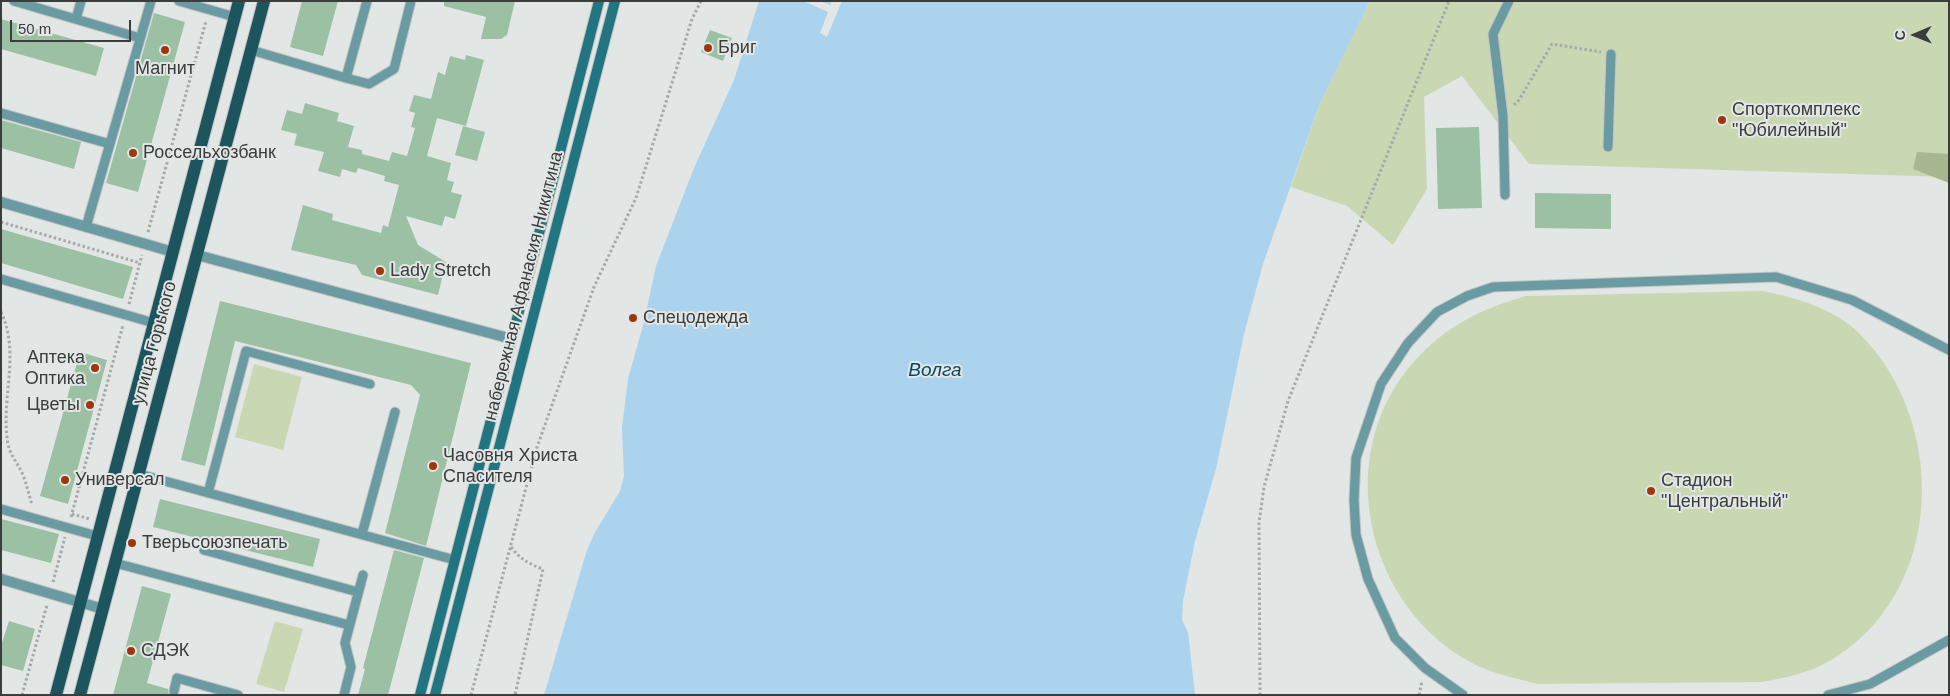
<!DOCTYPE html>
<meta charset="utf-8">
<style>
body{margin:0}
#map{position:relative;width:1950px;height:696px;overflow:hidden;background:#e2e6e5;font-family:Helvetica,sans-serif}
canvas{display:block}
.frame{position:absolute;inset:0;border:2px solid #3b3d3d;pointer-events:none}
.north{position:absolute;left:1890px;top:10px;width:50px;height:50px;-webkit-text-stroke:4px #e2e6e5;paint-order:stroke;rotate:269deg;font-size:14px;font-weight:700;line-height:20px;text-align:center;color:#3b3d3d}
.north::after{content:'';display:block;margin:auto;width:18px;height:22px;background:#3b3d3d;clip-path:polygon(50% 0,100% 100%,50% 72%,0 100%)}
.scale{position:absolute;left:10px;top:20px;width:121px;height:22px;box-sizing:border-box;border:2px solid #3b3d3d;border-top:0;padding-left:6px;font-size:15px;line-height:18px;white-space:nowrap;color:#3b3d3d;-webkit-text-stroke:4px #e2e6e5;paint-order:stroke}
</style>
<div id="map">
<canvas width="1950" height="696"></canvas>
<div class="frame"></div>
<div class="north">С</div>
<div class="scale">50 m</div>
</div>
<script>
const ctx = document.querySelector('canvas').getContext('2d');
ctx.lineJoin = 'round';
function fill(path, color) { ctx.fillStyle = color; ctx.fill(path, 'evenodd'); }
function stroke(path, color, width, dash) { ctx.strokeStyle = color; ctx.lineWidth = width; ctx.lineCap = dash ? 'butt' : 'round'; ctx.setLineDash(dash || []); ctx.stroke(path); }
function write(font, color, halo, rows, align = 'center') {
  ctx.font = font + ' Helvetica,sans-serif'; ctx.lineWidth = 4; ctx.setLineDash([]); ctx.textBaseline = 'middle'; ctx.strokeStyle = halo; ctx.fillStyle = color; for (const [text, x, y, turn = 0] of rows) {
    ctx.save(); ctx.translate(x, y); ctx.rotate((+turn || 0) * Math.PI / 180); ctx.textAlign = isNaN(turn) ? turn : align; if (halo) ctx.strokeText(text, 0, 0); ctx.fillText(text, 0, 0); ctx.restore();
  }
}
fill(new Path2D(`
 M1370 1H1949V177L1529 164 1462 76 1424 97 1427 189 1393 245 1347 206 1291 187 1320 103Z
 M1763 291C1794 297 1824 306 1850 325 1950 411 1950 596 1824 664 1805 674 1783 678 1762 682L1538 684C1518 679 1499 675 1480 667 1363 612 1328 447 1421 354 1452 323 1484 308 1526 296Z
 M254 364 302 377 283 450 235 437Z
 M275 621 303 629 284 692 256 684Z`), '#cad7b3');
fill(new Path2D(`
 M1917 152 1949 154V183L1913 169Z`), '#a9b790');
fill(new Path2D(`
 M759 1H1370L1320 103 1263 264 1244 334 1216 469 1195 541 1183 601 1182 620 1188 632 1195 695H544L586 553 594 534 620 491 624 476 622 428 628 379 644 322 656 266 694 168 734 80Z`), '#abd3ed');
fill(new Path2D(`
 M803 1H820L830 5 832 1H842L827 37 820 33 828 12Z`), '#e2e6e5');
fill(new Path2D(`
 M302 1H338L323 56 290 47Z
 M444 1H515L507 35 501 39H481L486 17 444 6Z
 M154 13 185 22 138 192 106 183Z
 M1 19 104 48 96 76 1 49Z
 M710 30 732 38 723 61 701 52Z
 M466 55 484 60 466 126 437 118 427 156 451 163 447 180 454 182 451 192 462 195 455 219 445 216 442 226 406 216 418 245 446 262 438 295 362 275 356 265 291 250 303 205 333 214 332 220 381 233 383 225 388 227 399 185 384 181 385 176 358 168 356 173 342 169 340 177 318 171 324 152 294 145 297 134 281 130 287 110 302 114 305 103 339 113 337 121 354 126 348 147 362 150V154L389 161 392 152 407 156 415 128 411 127 415 113 409 111 414 95 431 99 438 72 445 75 450 56 465 60Z
 M1 120 81 142 74 169 1 148Z
 M463 126 485 132 477 161 455 155Z
 M1479 127 1482 208 1438 209 1436 128Z
 M1535 193 1611 194V229L1535 228Z
 M1 229 133 267 123 299 1 263Z
 M220 301 471 363 426 546 385 533 420 395 411 385 235 341 205 466 181 460Z
 M80 352 107 360 68 504 40 496Z
 M160 499 320 539 313 567 153 527Z
 M1 519 59 534 51 563 1 550Z
 M394 550 424 558 388 695H358L365 669 363 668Z
 M142 586 171 594 147 683 168 689 169 695H113Z
 M9 621 35 629 23 671 1 665V646Z`), '#9cc0a4');
const service = new Path2D(`
 M14 1 140 38
 M179 1 235 17
 M76 19 81 1
 M251 50 346 78 367 1
 M346 78 369 84 394 69 411 1
 M1 113 110 144
 M1608 147 1611 54
 M1505 195 1503 116 1493 34 1509 1
 M86 227 151 1
 M1 279 154 323
 M139 474 455 560
 M208 493 246 351 370 384
 M1 509 97 536
 M362 534 395 412
 M204 550 358 592
 M115 563 349 625
 M174 691 177 678 238 695
 M344 695 351 667 345 643 363 575
 M1463 695 1425 668 1395 638 1368 579 1356 535 1354 500 1356 458 1381 384 1408 343 1437 312 1467 296 1493 287 1776 277 1852 300 1949 350
 M1828 695 1870 684 1949 640`);
const minor = new Path2D(`
 M1 202 173 252
 M197 255 512 339
 M1 579 103 609`);
const secondary = new Path2D(`
 M420 695 599 1
 M435 695 615 1`);
const primary = new Path2D(`
 M56 695 239 1
 M80 695 264 1`);
stroke(service, '#c1c4c3', 11);
stroke(minor, '#c1c4c3', 12);
stroke(secondary, '#c1c4c3', 12);
stroke(primary, '#c1c4c3', 14);
stroke(new Path2D(`
 M1514 105 1519 100 1552 44 1601 52
 M1 222 140 263
 M148 232 206 21
 M129 304 142 255
 M1 312C20 352 2 395 7 437 8 454 17 461 23 475 27 485 29 495 32 505
 M72 514 90 519
 M71 517 123 325
 M511 547C520 559 529 564 543 569L515 695
 M53 582 65 537
 M22 695 47 605
 M471 695 536 450 594 287 636 198 692 19 701 1
 M1260 695 1259 523 1264 487 1288 401 1449 1
 M1419 695 1422 681`), '#a5a9a8', 3, [2.5, 2.5]);
stroke(service, '#6a9aa2', 9);
stroke(minor, '#6a9aa2', 10);
stroke(secondary, '#217581', 10);
stroke(primary, '#1d555e', 12);
for (const [x, y, r, color] of [
 [708,48,5,"#9d3710"],
 [165,50,5,"#9d3710"],
 [1722,120,5,"#9d3710"],
 [133,153,5,"#9d3710"],
 [380,271,5,"#9d3710"],
 [633,318,5,"#9d3710"],
 [95,368,5,"#9d3710"],
 [90,405,5,"#9d3710"],
 [433,466,5,"#9d3710"],
 [65,480,5,"#9d3710"],
 [1651,491,5,"#9d3710"],
 [132,543,5,"#9d3710"],
 [131,651,5,"#9d3710"]
]) { const dot = new Path2D(); dot.arc(x, y, r, 0, 2 * Math.PI); ctx.fillStyle = color; ctx.fill(dot); stroke(dot, '#e2e6e5', 2); }
write('18px', '#3b3d3d', '#e2e6e5', [
 ["Бриг",718,48],
 ["Магнит",165,69,"center"],
 ["Спорткомплекс",1732,110],
 ["\"Юбилейный\"",1732,131],
 ["Россельхозбанк",143,153],
 ["Lady Stretch",390,271],
 ["Спецодежда",643,318],
 ["Аптека",85,358,"right"],
 ["Оптика",85,379,"right"],
 ["Цветы",80,405,"right"],
 ["Часовня Христа",443,456],
 ["Спасителя",443,477],
 ["Универсал",75,480],
 ["Стадион",1661,481],
 ["\"Центральный\"",1661,502],
 ["Тверьсоюзпечать",142,543],
 ["СДЭК",141,651]
], 'left');
write('18px', '#3b3d3d', '#e2e6e5', [
 ["набережная Афанасия Никитина",524,286,-76],
 ["улица Горького",155,343,-75]
]);
write('italic 19px', '#00496b', '#e2e6e5', [
 ["Волга",935,371]
]);
</script>
